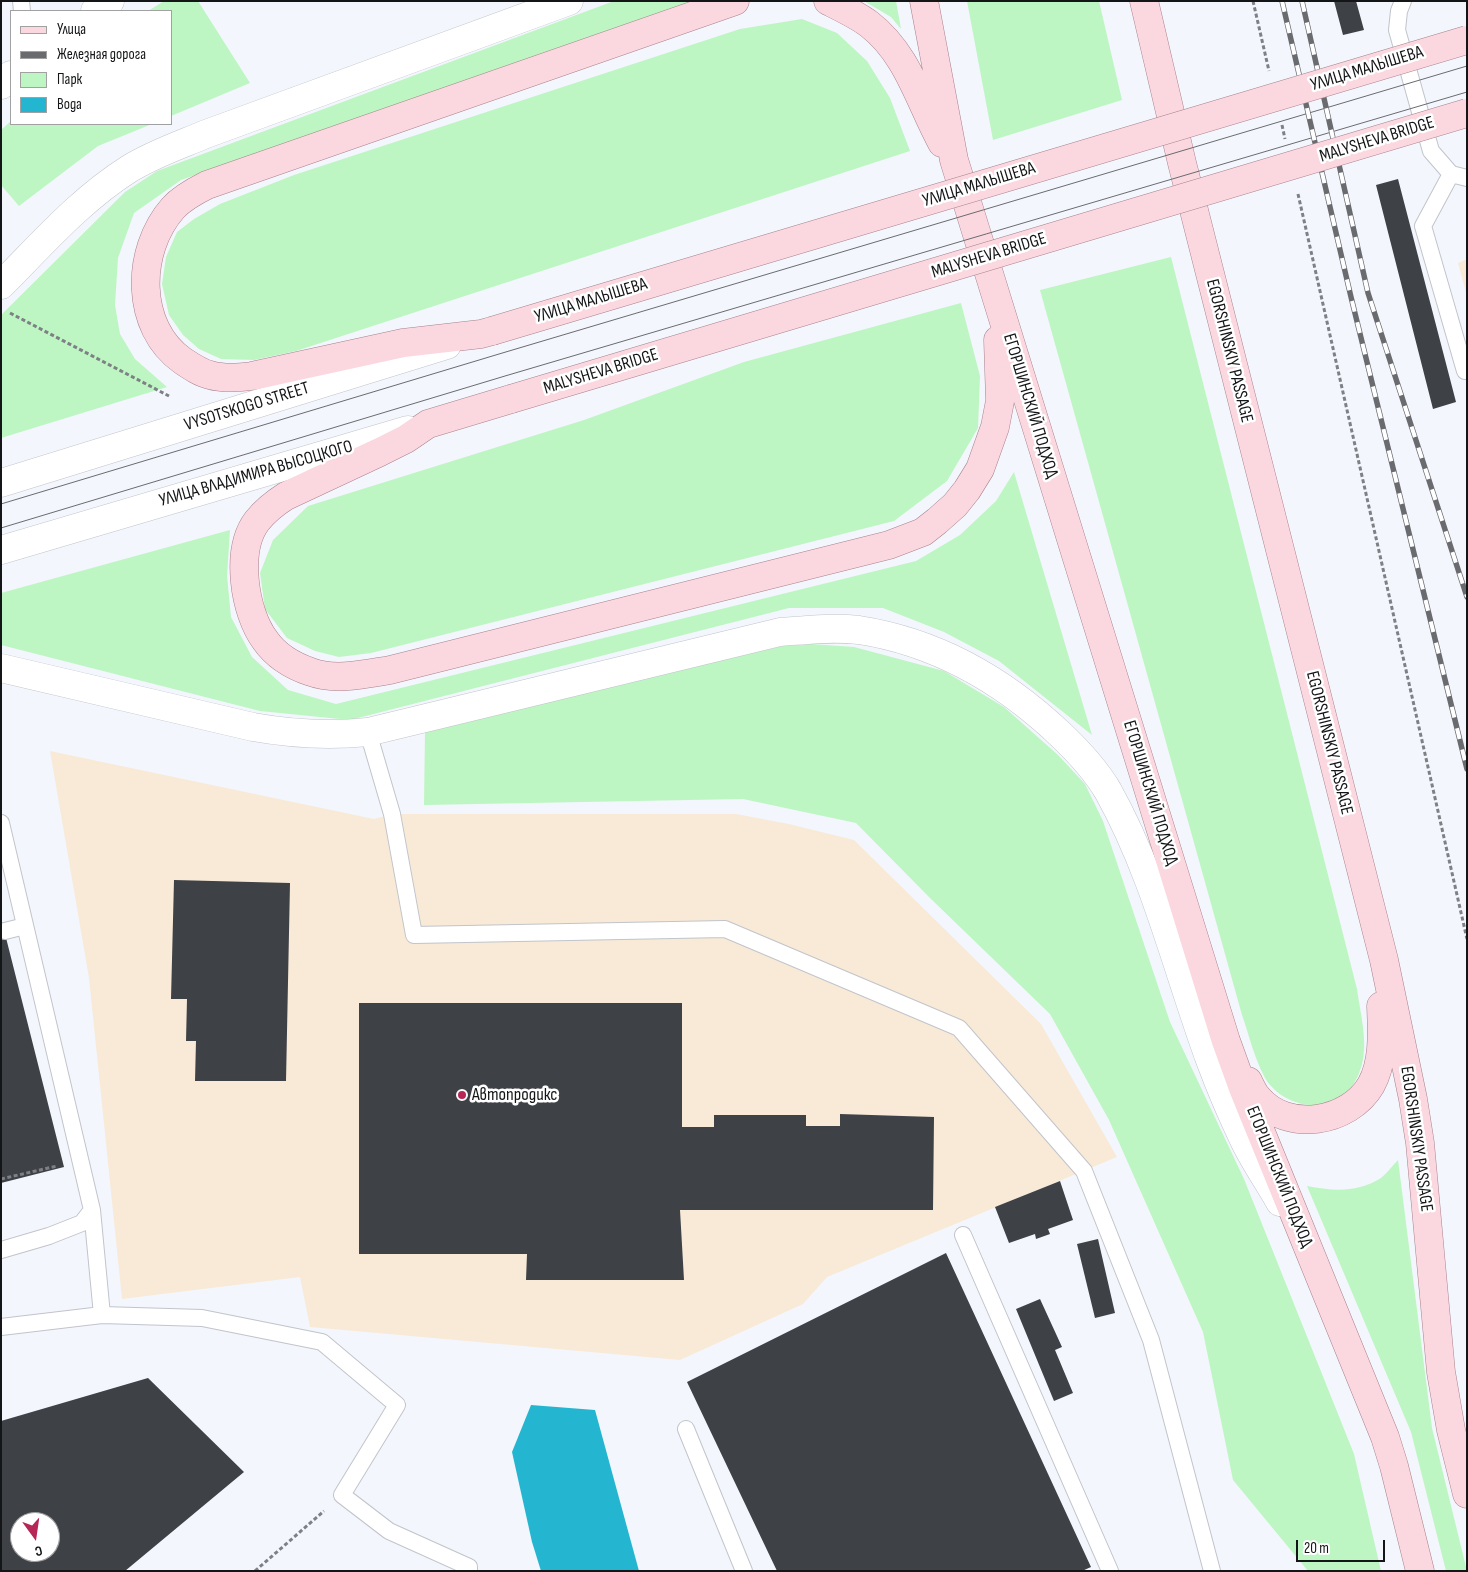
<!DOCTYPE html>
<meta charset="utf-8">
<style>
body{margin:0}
#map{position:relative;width:1468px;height:1572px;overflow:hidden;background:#f3f6fd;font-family:"Sofia Sans Condensed",sans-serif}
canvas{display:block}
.frame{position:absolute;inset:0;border:2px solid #141517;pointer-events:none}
.legend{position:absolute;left:10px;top:10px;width:162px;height:115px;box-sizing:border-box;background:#fff;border:1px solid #a1a1a2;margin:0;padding:6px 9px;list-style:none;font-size:15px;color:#141517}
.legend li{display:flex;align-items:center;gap:10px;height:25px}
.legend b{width:25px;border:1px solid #a1a1a2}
.north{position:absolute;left:10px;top:1512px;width:50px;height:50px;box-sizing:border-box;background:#fff;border:1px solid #a1a1a2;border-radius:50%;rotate:166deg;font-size:14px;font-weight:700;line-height:20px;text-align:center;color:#141517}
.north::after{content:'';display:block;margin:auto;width:18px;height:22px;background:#b62656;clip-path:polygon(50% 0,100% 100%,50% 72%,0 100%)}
.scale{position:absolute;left:1296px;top:1540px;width:89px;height:22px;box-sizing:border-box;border:2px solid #141517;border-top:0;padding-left:6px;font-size:15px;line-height:18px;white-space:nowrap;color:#141517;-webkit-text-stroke:4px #fff;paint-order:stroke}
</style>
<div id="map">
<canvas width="1468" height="1572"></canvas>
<div class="frame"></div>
<ul class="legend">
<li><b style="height:6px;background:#fbd7df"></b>Улица</li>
<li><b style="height:6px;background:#696b6f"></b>Железная дорога</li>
<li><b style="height:14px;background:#bdf6c2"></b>Парк</li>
<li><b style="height:14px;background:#24b6d1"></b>Вода</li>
</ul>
<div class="north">С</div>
<div class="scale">20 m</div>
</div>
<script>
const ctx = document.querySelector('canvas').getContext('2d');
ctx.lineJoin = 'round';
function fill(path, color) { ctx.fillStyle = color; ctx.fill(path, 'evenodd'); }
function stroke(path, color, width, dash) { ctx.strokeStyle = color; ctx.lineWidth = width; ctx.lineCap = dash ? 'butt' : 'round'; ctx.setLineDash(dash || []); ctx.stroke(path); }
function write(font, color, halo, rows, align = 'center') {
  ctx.font = font + ' "Sofia Sans Condensed",sans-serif'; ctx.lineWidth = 5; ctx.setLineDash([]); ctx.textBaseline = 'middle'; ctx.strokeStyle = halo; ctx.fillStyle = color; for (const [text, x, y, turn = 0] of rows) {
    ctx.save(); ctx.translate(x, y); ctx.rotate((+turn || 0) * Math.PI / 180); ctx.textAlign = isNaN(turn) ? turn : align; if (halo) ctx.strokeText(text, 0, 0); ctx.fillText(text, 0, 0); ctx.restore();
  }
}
fill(new Path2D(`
 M1467 259V296L1458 263Z
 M50 751 374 819 392 814H736L789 824 854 840 1041 1024 1117 1157 827 1277 803 1304 680 1360 310 1327 300 1277 122 1299 89 978Z`), '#f8ead7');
fill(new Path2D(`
 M164 1H198L250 83 171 116V11H148Z
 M614 1H694L181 180 134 213 118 258 115 305 120 334 135 359 167 387 1 438V315L125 192 157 171Z
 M864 1H896L901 29 891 17Z
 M967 1H1099L1122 100 993 140Z
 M802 19 837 33 867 61 890 98 910 151 296 351 254 360 221 359 199 349 183 335 169 315 162 284 166 257 177 232 194 219 220 204 294 175 740 29Z
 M11 121V124H152L98 146 19 206 1 185V130Z
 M1171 257 1357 989C1360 1011 1368 1042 1362 1064 1359 1077 1349 1095 1337 1101 1312 1113 1276 1100 1264 1076 1254 1057 1249 1035 1242 1015L1040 290Z
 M961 303 980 376 978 428 947 481 894 521 371 653 339 657 315 651 287 638 265 609 260 573 273 540 308 506 584 420 744 362Z
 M1014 472 1092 735 999 661 944 632 883 608H789L350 720 260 711 1 645V593L230 530 227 576 231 617 252 657 288 690 336 704 916 561 960 535 996 501Z
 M811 644 854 647 944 671 1004 707 1058 755 1085 784 1103 821 1170 1022 1244 1179 1354 1454 1381 1571H1308L1233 1480 1203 1332 1109 1120 1050 1014 930 898 856 823 743 799 424 805 425 731 782 646Z
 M1398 1160 1432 1428 1467 1571H1446L1411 1432 1307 1186C1333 1191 1357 1193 1381 1178 1387 1173 1392 1166 1398 1160Z`), '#bdf6c2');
fill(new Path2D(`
 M531 1405 595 1410 639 1571H541L532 1542 512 1452Z`), '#24b6d1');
fill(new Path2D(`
 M1334 1H1356L1364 30 1343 35Z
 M1398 179 1456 402 1433 409 1376 185Z
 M174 880 290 883 286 1081H195L196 1041H186L187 999H171Z
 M1 918 64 1167 1 1183Z
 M359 1003H682V1127H714V1115H806V1126H840V1114L934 1117 933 1210H680L684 1280H526L527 1254H359Z
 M1060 1181 1073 1220 1048 1229 1050 1234 1036 1239 1035 1234 1009 1243 995 1207Z
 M1098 1239 1115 1313 1095 1318 1077 1244Z
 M946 1253 1091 1567 1082 1571H777L687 1382Z
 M1040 1299 1062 1347 1055 1350 1073 1393 1054 1401 1016 1309Z
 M148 1378 244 1472 125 1571H1V1421ZM20 1522H50V1552H20Z`), '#3e4146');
const lane = new Path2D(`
 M21 1 22 11
 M1403 1 1399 11 1397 30 1431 151 1451 174 1467 178
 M1451 174 1423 226 1465 371
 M368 732 392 814 414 935 725 929 959 1028 1084 1171 1151 1340 1212 1571
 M1 823 92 1210 82 1223 49 1236 1 1250
 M5 931 25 926
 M92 1210 102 1315
 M963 1235 1110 1571
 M1 1327 102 1315 202 1318 322 1342 397 1405 342 1495 389 1531 469 1567V1571
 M686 1429 744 1571`);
const secondary = new Path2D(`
 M95 11 110 1
 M1 85 11 75
 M1 285C42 244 80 200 129 169 153 154 180 145 206 134L569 1
 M1 483 447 345
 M1 550 408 430
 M1 668 253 727C292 734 329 736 368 732L780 632C806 630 833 627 859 630 936 642 1004 681 1060 734 1078 751 1095 769 1108 791 1155 875 1177 970 1210 1060 1220 1087 1232 1115 1244 1140 1254 1161 1268 1181 1280 1202`);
const primary = new Path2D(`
 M828 1C842 8 857 15 869 24 908 54 919 101 942 143
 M924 1 954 160 1226 1041 1243 1088 1385 1437 1394 1466 1420 1571
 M1144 1 1182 163 1384 960 1413 1099 1420 1143 1441 1372 1451 1430 1467 1494
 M492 331 481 334 403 343 252 376C238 378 224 379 210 375 201 373 192 367 183 361 135 328 135 251 173 208 182 198 195 191 207 185L735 1
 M511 399 428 424 406 439 380 452 286 496C275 503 265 511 257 521 235 550 244 612 265 640 276 656 293 666 311 672 335 681 365 674 390 670L889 545 923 532 937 521 955 505 967 490 980 469 995 427 1000 401 998 340
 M1248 1081C1251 1087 1254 1094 1258 1098 1287 1133 1349 1123 1371 1085 1384 1062 1382 1031 1381 1006`);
stroke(lane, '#c1c4ca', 18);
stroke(secondary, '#c1c4ca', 29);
stroke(primary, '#a8828b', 29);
stroke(new Path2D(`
 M1253 1 1269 71
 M1282 125 1285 139
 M1298 194 1467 939
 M10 313 169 396
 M1 1179 57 1166
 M255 1571 324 1511`), '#7e8085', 3, [4, 2.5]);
stroke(lane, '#fff', 16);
stroke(secondary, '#fff', 28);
stroke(primary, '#fbd7df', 28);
stroke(new Path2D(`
 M1 504 499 354 1467 66
 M1 528 505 376 1467 92`), '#696b6f', 1);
const rail = new Path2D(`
 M1282 1 1351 297 1467 769
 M1302 1 1368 293 1467 597`);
stroke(rail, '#696b6f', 5.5);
stroke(rail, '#fff', 4, [11]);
const primaryBridge = new Path2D(`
 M492 331 1467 40
 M511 399 1467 113`);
stroke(primaryBridge, '#a8828b', 29, []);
stroke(primaryBridge, '#fbd7df', 28);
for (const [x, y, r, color] of [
 [462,1095,5,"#b62656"]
]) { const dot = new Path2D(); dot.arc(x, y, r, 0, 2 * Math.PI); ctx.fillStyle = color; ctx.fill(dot); stroke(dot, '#fff', 2); }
write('18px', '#141517', '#fff', [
 ["УЛИЦА МАЛЫШЕВА",1367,69,-17],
 ["MALYSHEVA BRIDGE",1377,140,-17],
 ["УЛИЦА МАЛЫШЕВА",979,185,-17],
 ["MALYSHEVA BRIDGE",989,256,-17],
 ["УЛИЦА МАЛЫШЕВА",591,301,-17],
 ["EGORSHINSKIY PASSAGE",1229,351,76],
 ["MALYSHEVA BRIDGE",601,372,-17],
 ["ЕГОРШИНСКИЙ ПОДХОД",1030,406,73],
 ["VYSOTSKOGO STREET",247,407,-17],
 ["УЛИЦА ВЛАДИМИРА ВЫСОЦКОГО",256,474,-16],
 ["EGORSHINSKIY PASSAGE",1329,743,76],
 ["ЕГОРШИНСКИЙ ПОДХОД",1150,793,73],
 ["EGORSHINSKIY PASSAGE",1416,1139,82],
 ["ЕГОРШИНСКИЙ ПОДХОД",1279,1177,68]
]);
write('18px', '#141517', '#fff', [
 ["Автопродикс",472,1095]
], 'left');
</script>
